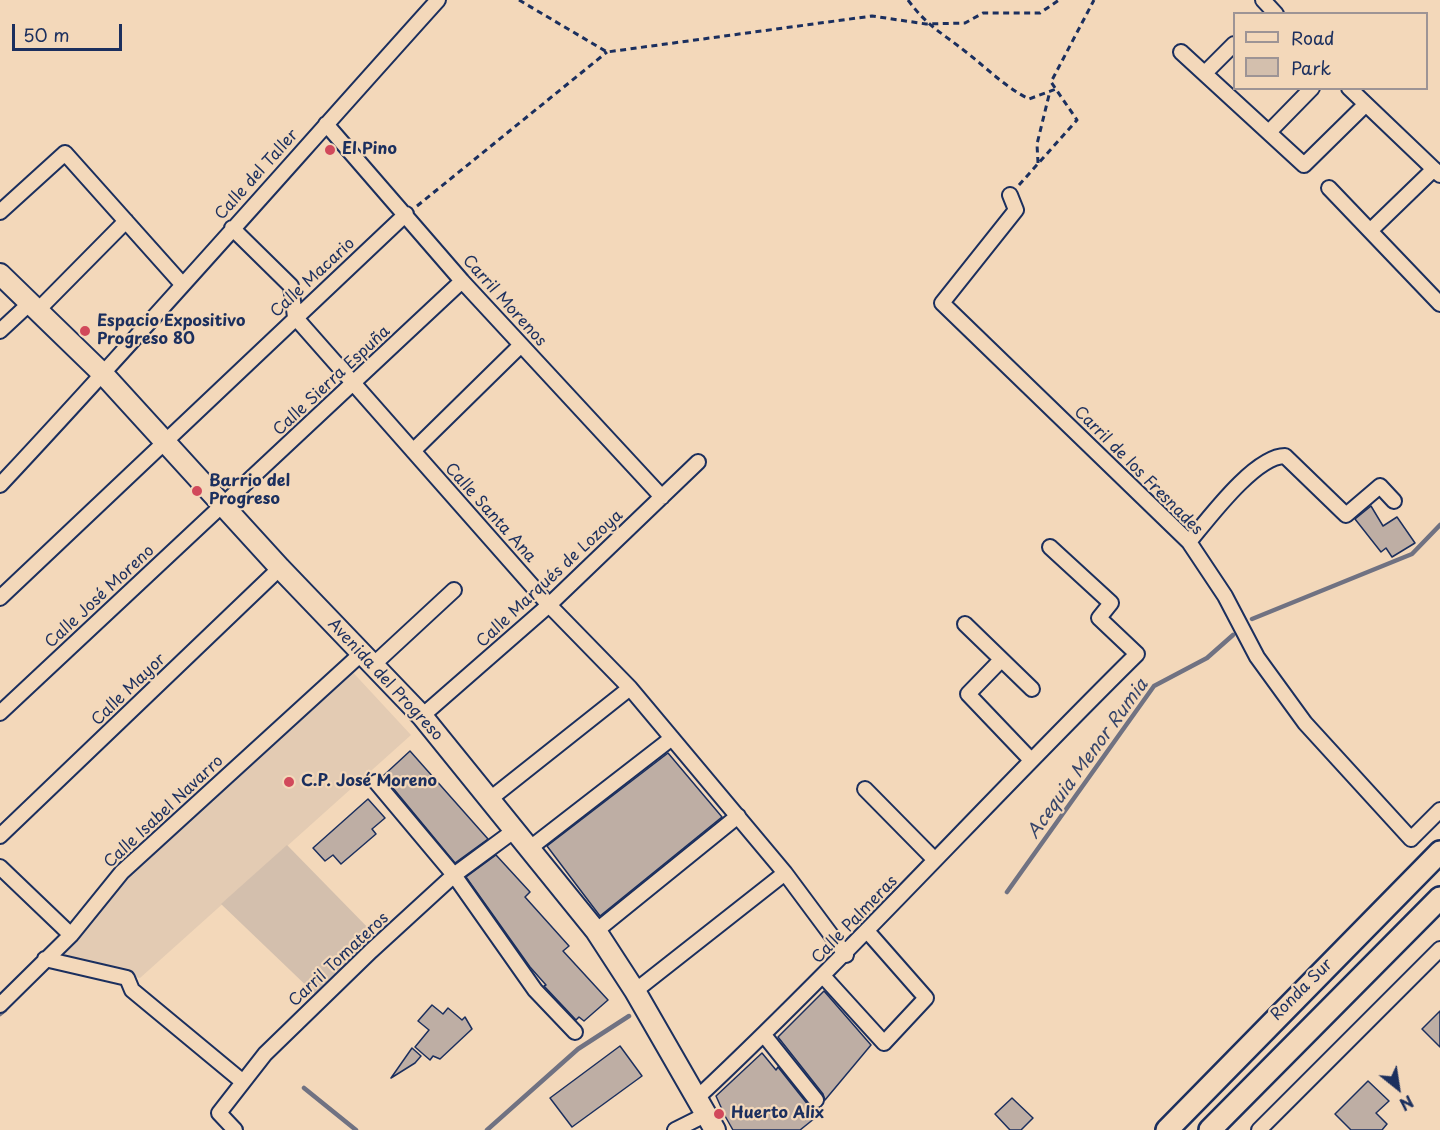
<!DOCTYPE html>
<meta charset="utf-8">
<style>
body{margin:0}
#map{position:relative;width:1440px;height:1130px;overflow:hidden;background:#f3d8ba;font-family:"Playpen Sans",sans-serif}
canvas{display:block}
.legend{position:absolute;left:1233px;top:12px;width:195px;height:78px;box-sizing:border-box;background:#f3d8ba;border:2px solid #9d9495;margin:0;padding:8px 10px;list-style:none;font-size:18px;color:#1b2f5e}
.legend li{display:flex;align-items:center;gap:12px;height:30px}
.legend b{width:30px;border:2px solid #9d9495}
.north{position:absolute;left:1368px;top:1058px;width:60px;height:60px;-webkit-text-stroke:4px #f3d8ba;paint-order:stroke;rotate:150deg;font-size:16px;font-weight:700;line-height:24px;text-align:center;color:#1b2f5e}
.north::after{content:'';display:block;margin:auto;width:21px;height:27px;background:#1b2f5e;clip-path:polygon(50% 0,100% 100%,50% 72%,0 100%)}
.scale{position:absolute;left:12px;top:24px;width:110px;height:27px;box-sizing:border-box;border:3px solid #1b2f5e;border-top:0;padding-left:8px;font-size:18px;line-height:21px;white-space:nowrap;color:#1b2f5e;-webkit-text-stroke:4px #f3d8ba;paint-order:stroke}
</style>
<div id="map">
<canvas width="1440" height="1130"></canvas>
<ul class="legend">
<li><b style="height:8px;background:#f3d8ba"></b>Road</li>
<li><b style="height:16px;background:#d3bfad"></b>Park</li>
</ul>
<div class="north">N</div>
<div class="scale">50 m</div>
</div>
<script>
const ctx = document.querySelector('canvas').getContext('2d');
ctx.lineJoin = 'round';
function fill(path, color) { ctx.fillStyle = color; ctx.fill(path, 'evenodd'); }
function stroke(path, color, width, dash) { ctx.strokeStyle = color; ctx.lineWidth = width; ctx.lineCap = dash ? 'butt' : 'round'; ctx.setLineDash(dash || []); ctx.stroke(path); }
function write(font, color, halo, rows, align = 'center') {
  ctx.font = font + ' "Playpen Sans",sans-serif'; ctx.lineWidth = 4.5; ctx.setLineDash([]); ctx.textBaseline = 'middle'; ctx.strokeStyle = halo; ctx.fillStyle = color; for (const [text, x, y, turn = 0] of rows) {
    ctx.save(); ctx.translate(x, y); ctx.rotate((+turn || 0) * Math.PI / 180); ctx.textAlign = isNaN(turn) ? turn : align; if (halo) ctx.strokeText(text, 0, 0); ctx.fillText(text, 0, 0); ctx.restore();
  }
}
fill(new Path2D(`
 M347 666 411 735 140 978 45 959 122 872Z`), '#e3cbb3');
fill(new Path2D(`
 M287 845 375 935 315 994 221 904Z`), '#d3bfad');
stroke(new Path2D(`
 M1252 619 1412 554 1440 525
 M1007 892 1154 686 1207 658 1233 635
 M0 1014 5 1010
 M304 1088 356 1130
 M487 1130 578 1049 629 1016`), '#707282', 4.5);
const building = new Path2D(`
 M1371 506 1383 526 1397 517 1415 543 1392 557 1386 548 1381 552 1355 519Z
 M410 751 488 839 455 863 383 776Z
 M668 753 722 817 600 916 547 846Z
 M368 799 385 818 372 829 376 834 341 864 333 855 325 861 313 848Z
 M496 855 530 892 525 897 569 946 563 951 608 1000 584 1021 579 1017 576 1020 544 986 546 985 530 967 466 877Z
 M824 991 871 1045 825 1100 823 1094 778 1037Z
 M432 1005 443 1014 448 1008 462 1020 465 1017 472 1029 440 1059 433 1056 430 1060 415 1047 429 1030 418 1021Z
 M1440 1011V1047L1422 1029Z
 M620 1046 642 1076 572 1127 550 1098Z
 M412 1048 421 1056 415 1063 391 1078Z
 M762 1053 776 1070 778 1067 809 1106 818 1109 813 1115 815 1118 800 1130H733L725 1116 716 1096Z
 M1368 1081 1389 1101 1376 1113 1387 1124 1382 1130H1351L1335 1114Z
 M1012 1098 1033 1118 1021 1130H1010L995 1114Z`);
fill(building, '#beaea4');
stroke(building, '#1b2f5e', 1.5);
const minor = new Path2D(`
 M1263 0 1276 14
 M1181 52 1304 165 1365 105
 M1205 73 1234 44
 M1349 88 1440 175
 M326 124 462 281 662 497
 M1269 132 1312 88
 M1329 188 1440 304
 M1010 195 1016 210 942 303 1189 542 1225 596 1257 657 1305 723 1411 839 1440 810
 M0 212 65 153 182 284
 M232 228 291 286 295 317 549 605 630 688 785 873 846 955
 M1372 229 1434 169
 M37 311 126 221
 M0 331 29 304
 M413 451 521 345
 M0 485C149 326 292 162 438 0
 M1189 542C1209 518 1255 456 1285 456L1346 515 1380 486 1394 501
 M0 598 406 214
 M965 624 1032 689
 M1001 660 968 694 1030 759
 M373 665 454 590
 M0 713 462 281
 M422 716 549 605 698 462
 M376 782 454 875 535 990 575 1032
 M865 789 935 860
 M490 799 630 688
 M0 836 280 568
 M530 848 672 738
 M0 867 71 935
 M596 931 738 816
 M45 959 127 978 132 990 243 1082
 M824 977 884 1043 926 998 868 932
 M635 991 785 873
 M0 1005 71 935 122 872 362 653
 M764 1035 816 1100
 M698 1097C850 954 989 800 1137 654L1099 618 1111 603 1050 547
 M235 1130 219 1113 265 1054 371 951 454 875 515 830
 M675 1130 707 1114
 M1259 1130 1440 949`);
const secondary = new Path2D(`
 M0 274 104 375 280 568 422 716 596 931 635 991 715 1130`);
const primary = new Path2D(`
 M1167 1130 1440 852
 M1210 1130 1440 898`);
stroke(minor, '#1b2f5e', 18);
stroke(secondary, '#1b2f5e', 24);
stroke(primary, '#1b2f5e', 26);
stroke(new Path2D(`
 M519 0 607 52 872 16 926 24 965 23 983 13H1040L1059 0
 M908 0C928 27 941 32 966 52 988 69 1005 87 1029 99L1056 89
 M1038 163 1037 144 1050 91
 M1019 185 1077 120 1051 82 1094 0
 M417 206 607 52`), '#1b2f5e', 3, [6, 4.5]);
stroke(minor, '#f3d8ba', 14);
stroke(secondary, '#f3d8ba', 20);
stroke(primary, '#f3d8ba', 21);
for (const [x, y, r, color] of [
 [330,150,6,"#d1495b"],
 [85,331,6,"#d1495b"],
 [197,491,6,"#d1495b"],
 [289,782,6,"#d1495b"],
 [719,1114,6,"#d1495b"]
]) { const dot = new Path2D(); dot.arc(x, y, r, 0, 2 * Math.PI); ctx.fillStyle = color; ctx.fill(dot); stroke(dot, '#f3d8ba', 2); }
write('bold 16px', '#1b2f5e', '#f3d8ba', [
 ["El Pino",342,150],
 ["Espacio Expositivo",97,322],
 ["Progreso 80",97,340],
 ["Barrio del",209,482],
 ["Progreso",209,500],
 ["C.P. José Moreno",301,782],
 ["Huerto Alix",731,1114]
], 'left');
write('16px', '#1b2f5e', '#f3d8ba', [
 ["Calle del Taller",257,175,-48],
 ["Calle Macario",313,278,-43],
 ["Carril Morenos",504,301,48],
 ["Calle Sierra Espuña",332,381,-43],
 ["Carril de los Fresnades",1138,471,45],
 ["Calle Santa Ana",490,513,48],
 ["Calle Marqués de Lozoya",550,579,-43],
 ["Calle José Moreno",100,597,-43],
 ["Avenida del Progreso",385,680,47],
 ["Calle Mayor",129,690,-44],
 ["Calle Isabel Navarro",164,812,-43],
 ["Calle Palmeras",855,920,-46],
 ["Carril Tomateros",339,960,-43],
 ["Ronda Sur",1302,990,-45]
]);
write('italic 18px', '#37456a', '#f3d8ba', [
 ["Acequia Menor Rumia",1088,759,-54]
]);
</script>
